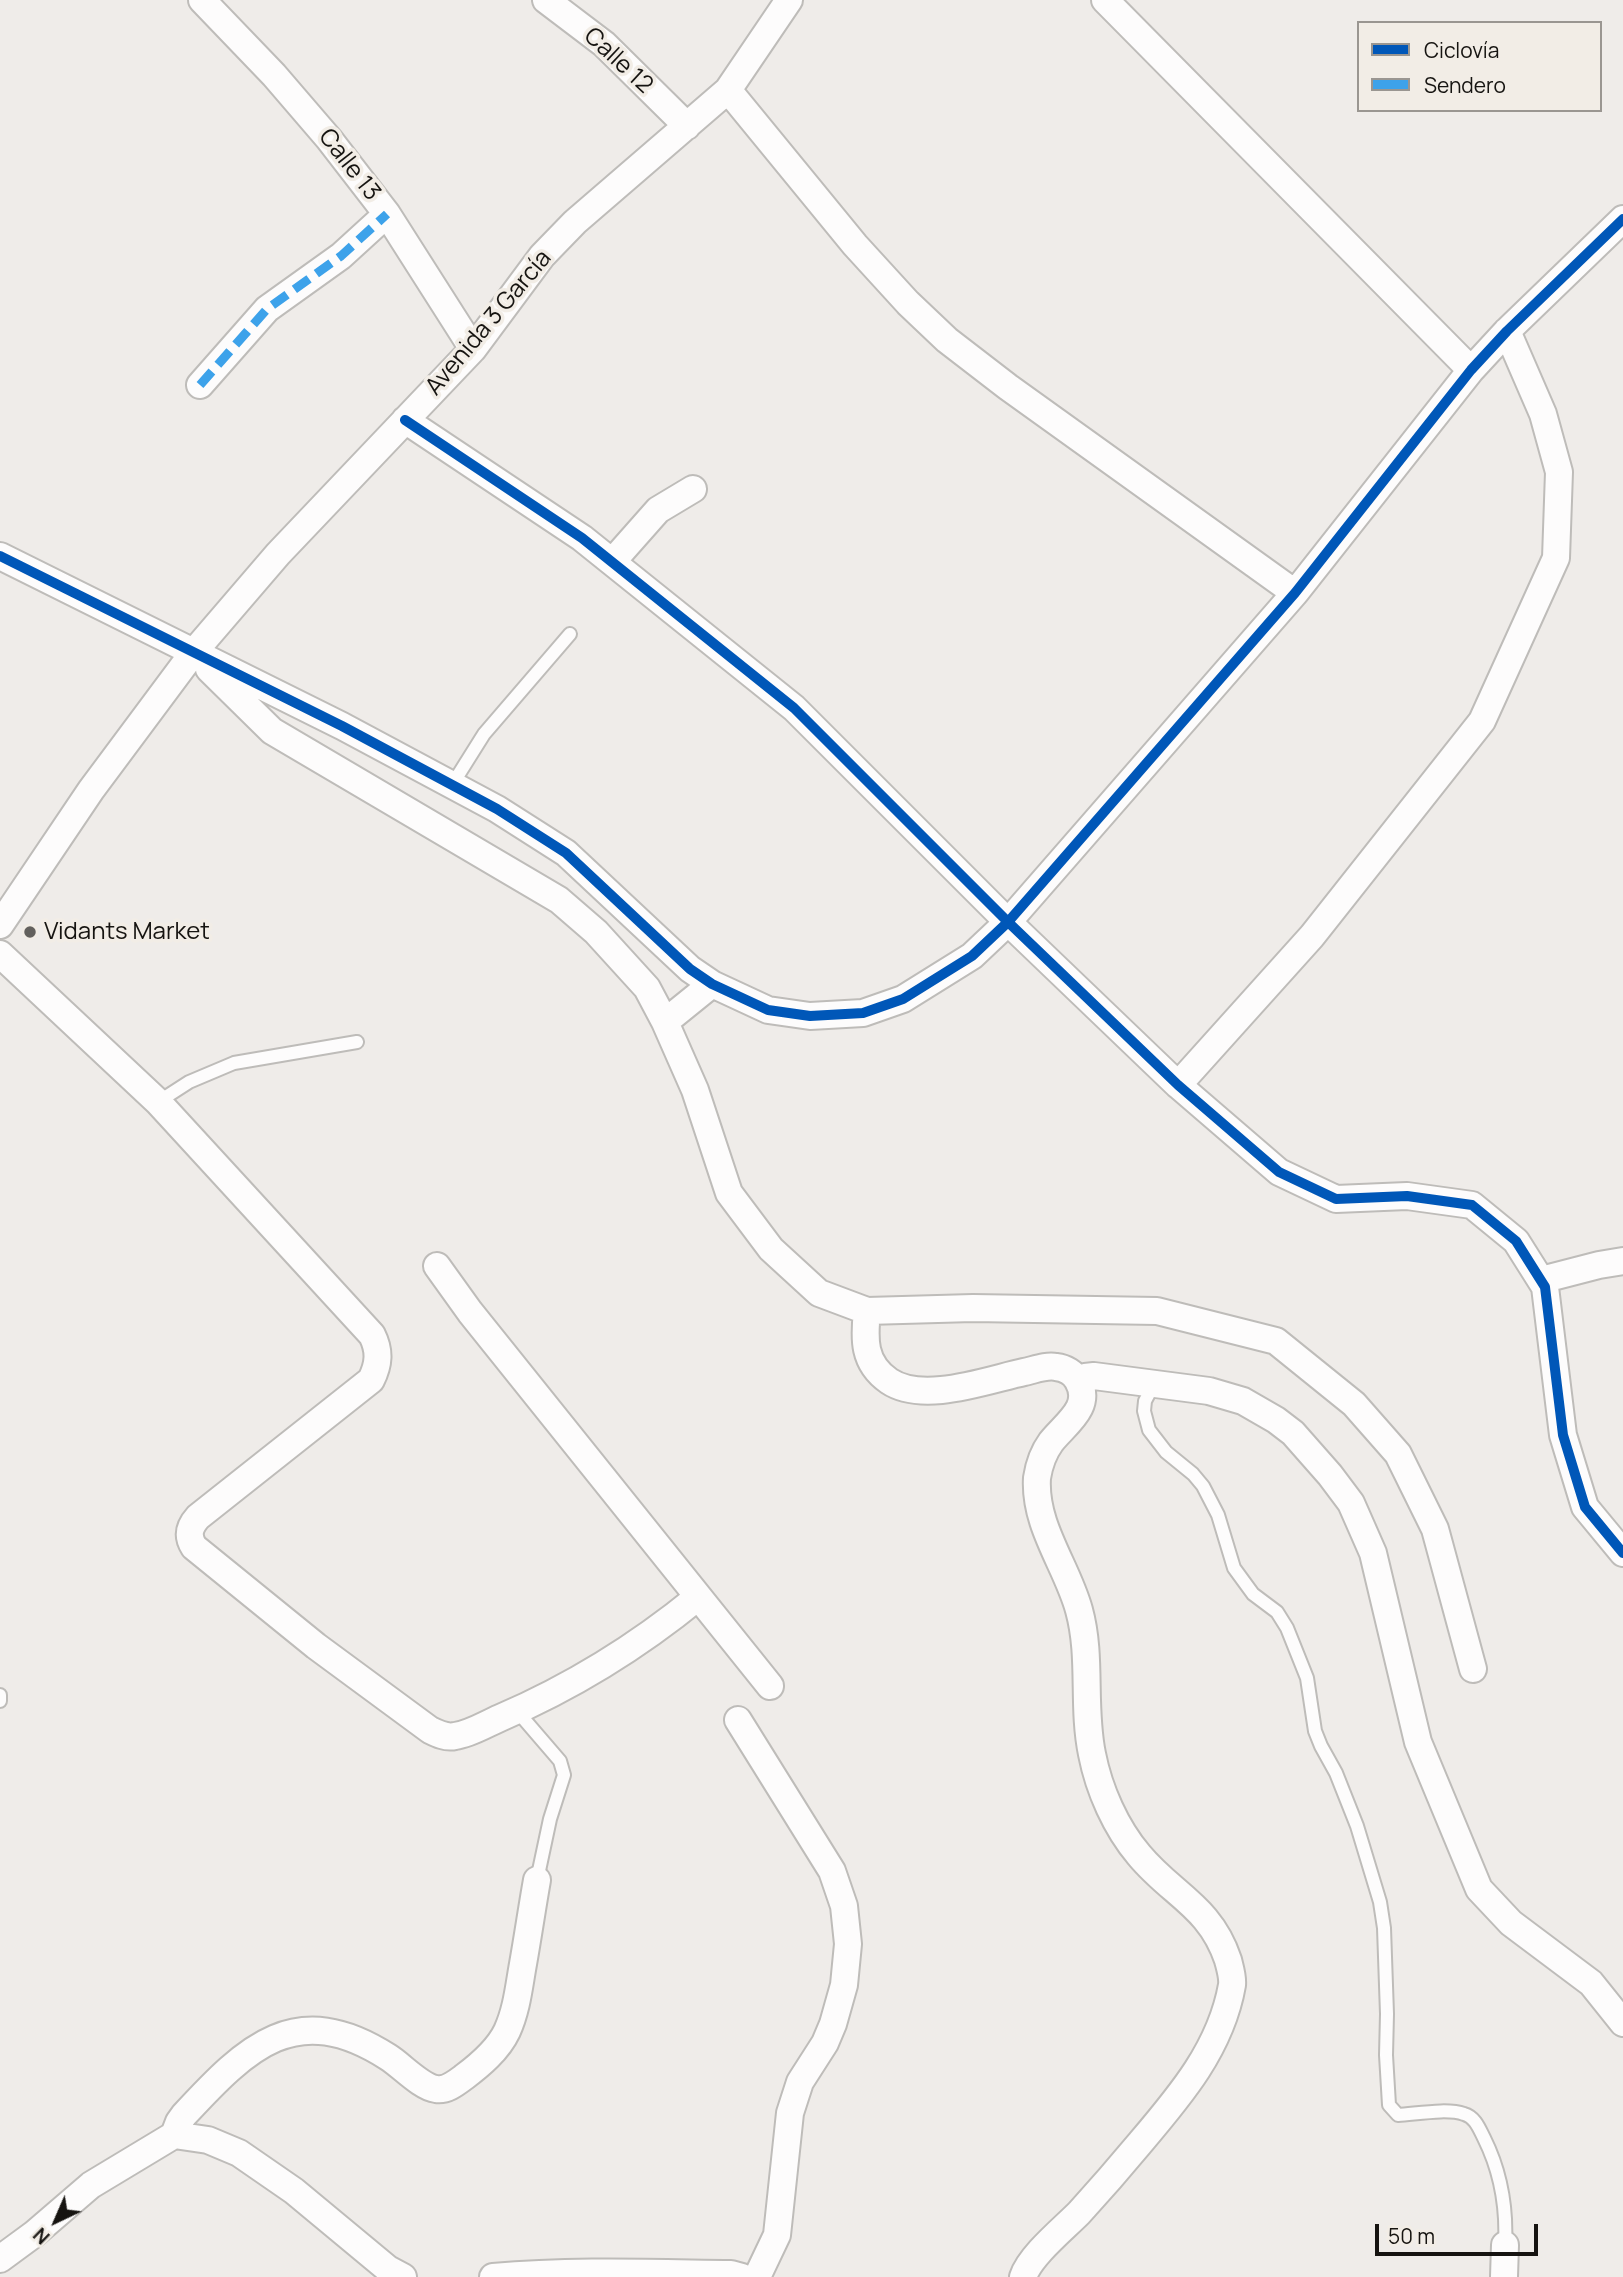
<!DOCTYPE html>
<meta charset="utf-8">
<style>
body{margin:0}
#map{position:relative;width:1623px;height:2277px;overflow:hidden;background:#efece9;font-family:Manrope,sans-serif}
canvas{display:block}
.legend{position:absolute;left:1357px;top:21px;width:245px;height:91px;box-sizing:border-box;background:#f2ede6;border:2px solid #9a9691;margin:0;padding:9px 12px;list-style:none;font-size:21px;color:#161411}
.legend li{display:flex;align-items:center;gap:14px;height:35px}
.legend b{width:35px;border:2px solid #9a9691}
.north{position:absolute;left:21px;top:2186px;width:70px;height:70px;-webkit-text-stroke:5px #f2ede6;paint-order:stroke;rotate:224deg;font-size:19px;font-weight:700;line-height:28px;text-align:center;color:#161411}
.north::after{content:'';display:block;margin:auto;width:24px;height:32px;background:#161411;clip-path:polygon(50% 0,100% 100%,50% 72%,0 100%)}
.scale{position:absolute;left:1375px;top:2224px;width:163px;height:32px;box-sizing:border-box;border:4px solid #161411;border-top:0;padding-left:9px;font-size:21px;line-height:24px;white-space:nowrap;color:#161411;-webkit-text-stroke:5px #f2ede6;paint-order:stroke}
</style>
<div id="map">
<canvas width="1623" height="2277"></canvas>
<ul class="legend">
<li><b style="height:9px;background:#0057b8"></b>Ciclovía</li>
<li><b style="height:9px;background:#3da2ea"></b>Sendero</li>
</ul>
<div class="north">N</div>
<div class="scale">50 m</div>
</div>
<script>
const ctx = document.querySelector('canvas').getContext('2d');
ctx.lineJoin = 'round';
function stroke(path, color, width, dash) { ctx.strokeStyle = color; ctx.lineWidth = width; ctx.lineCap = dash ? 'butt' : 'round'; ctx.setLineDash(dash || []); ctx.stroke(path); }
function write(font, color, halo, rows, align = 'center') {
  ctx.font = font + ' Manrope,sans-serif'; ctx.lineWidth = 7; ctx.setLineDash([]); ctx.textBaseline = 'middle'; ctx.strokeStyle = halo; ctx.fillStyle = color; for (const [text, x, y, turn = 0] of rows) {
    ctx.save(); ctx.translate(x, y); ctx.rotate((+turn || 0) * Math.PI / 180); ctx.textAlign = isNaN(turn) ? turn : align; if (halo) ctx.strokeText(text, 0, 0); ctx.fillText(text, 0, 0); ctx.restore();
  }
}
const service = new Path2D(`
 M452 785 484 734 570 634
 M158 1102 189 1082 234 1063 357 1042
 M1154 1384 1145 1401 1144 1411 1149 1430 1166 1452 1193 1474 1203 1486 1218 1515 1234 1568 1253 1594 1277 1612 1287 1628 1307 1678 1315 1731 1321 1746 1336 1773 1357 1826 1380 1902 1384 1928 1387 2014 1386 2055 1389 2105 1398 2115C1416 2114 1447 2108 1464 2114 1475 2117 1479 2128 1484 2138 1501 2172 1507 2207 1505 2245
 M0 1695V1701
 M517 1711 560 1761 564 1775 550 1819 537 1880`);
const minor = new Path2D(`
 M202 0 274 75 329 139 387 214 473 349
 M546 0 604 44 687 126
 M1105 0 1471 370
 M728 90 855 245 908 303 947 340 1008 387 1295 593
 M200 385 267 309 341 256 387 214
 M405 420 582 538 794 708 1008 922 1178 1085 1279 1172 1336 1199 1407 1196 1472 1205 1516 1241 1545 1287 1563 1435 1585 1507 1623 1553
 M0 556 342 726 497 809 566 853 690 969 712 984 768 1010 810 1016 863 1013 903 999 972 956 1008 922 1295 593 1471 370 1507 331 1623 219
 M612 562 658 510 693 489
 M209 669 272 731 559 900 596 932 647 988 665 1022
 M0 925 91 790 193 653 278 554 473 349 542 256 575 222 728 90 789 0
 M0 954 158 1102 372 1335C380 1351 379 1364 371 1380L198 1517C189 1527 187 1536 194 1547L316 1646 430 1730C438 1734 446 1738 455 1736 470 1734 486 1724 500 1718 572 1687 637 1647 698 1597
 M712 984 665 1022 695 1090 729 1193 771 1249 819 1293 867 1311 973 1308 1157 1311 1276 1341 1354 1404 1398 1454 1435 1529 1473 1669
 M1178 1085 1312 936 1482 721 1556 558 1559 472 1543 414 1507 331
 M437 1266 470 1312 770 1686
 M1541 1280 1599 1265 1623 1261
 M867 1311C864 1339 863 1363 889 1381 923 1404 987 1380 1024 1372 1034 1370 1046 1365 1056 1367 1065 1368 1074 1373 1078 1381 1093 1407 1065 1424 1051 1442 1043 1453 1039 1465 1037 1478 1034 1526 1067 1566 1079 1610 1092 1657 1082 1706 1092 1754 1099 1790 1116 1828 1139 1855 1172 1895 1210 1906 1228 1960 1230 1968 1233 1977 1232 1985 1221 2048 1180 2096 1140 2143 1120 2167 1100 2190 1079 2213 1062 2230 1030 2256 1023 2277
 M1079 1382 1085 1377 1094 1376 1209 1391 1243 1401 1276 1420 1293 1433 1330 1475 1351 1503 1373 1553 1418 1742 1479 1889 1511 1923 1591 1983 1623 2023
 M738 1720 832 1871 844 1906 848 1944 844 1985 833 2024 825 2043 800 2082 790 2113 777 2235 757 2277
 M174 2135 179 2122 184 2115C247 2047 296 1998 388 2057 401 2065 421 2087 436 2089 446 2091 456 2083 464 2077 480 2065 498 2050 507 2031 517 2009 519 1986 523 1964 528 1936 532 1908 537 1880
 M0 2259 34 2234 91 2185 174 2135 208 2140 239 2153 294 2191 388 2269 403 2277
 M493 2277C572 2270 652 2273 731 2274L742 2277
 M1504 2277 1505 2245`);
stroke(service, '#bebcb9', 16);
stroke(minor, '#bebcb9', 30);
stroke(service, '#fdfcfc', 12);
stroke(minor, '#fdfcfc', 26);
stroke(new Path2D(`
 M200 385 267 309 341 256 387 214`), '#3da2ea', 9, [18, 9]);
stroke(new Path2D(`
 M405 420 582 538 794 708 1008 922 1178 1085 1279 1172 1336 1199 1407 1196 1472 1205 1516 1241 1545 1287 1563 1435 1585 1507 1623 1553
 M0 556 342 726 497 809 566 853 690 969 712 984 768 1010 810 1016 863 1013 903 999 972 956 1008 922 1295 593 1471 370 1507 331 1623 219`), '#0057b8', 10);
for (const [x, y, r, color] of [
 [30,932,7,"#62605d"]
]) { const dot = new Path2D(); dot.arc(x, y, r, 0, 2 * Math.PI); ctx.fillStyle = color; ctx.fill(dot); stroke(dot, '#f2ede6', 2.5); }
write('24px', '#161411', '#f2ede6', [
 ["Calle 12",618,61,43],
 ["Calle 13",349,165,52],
 ["Avenida 3 García",489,323,-50]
]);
write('24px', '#161411', '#f2ede6', [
 ["Vidants Market",44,932]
], 'left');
</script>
